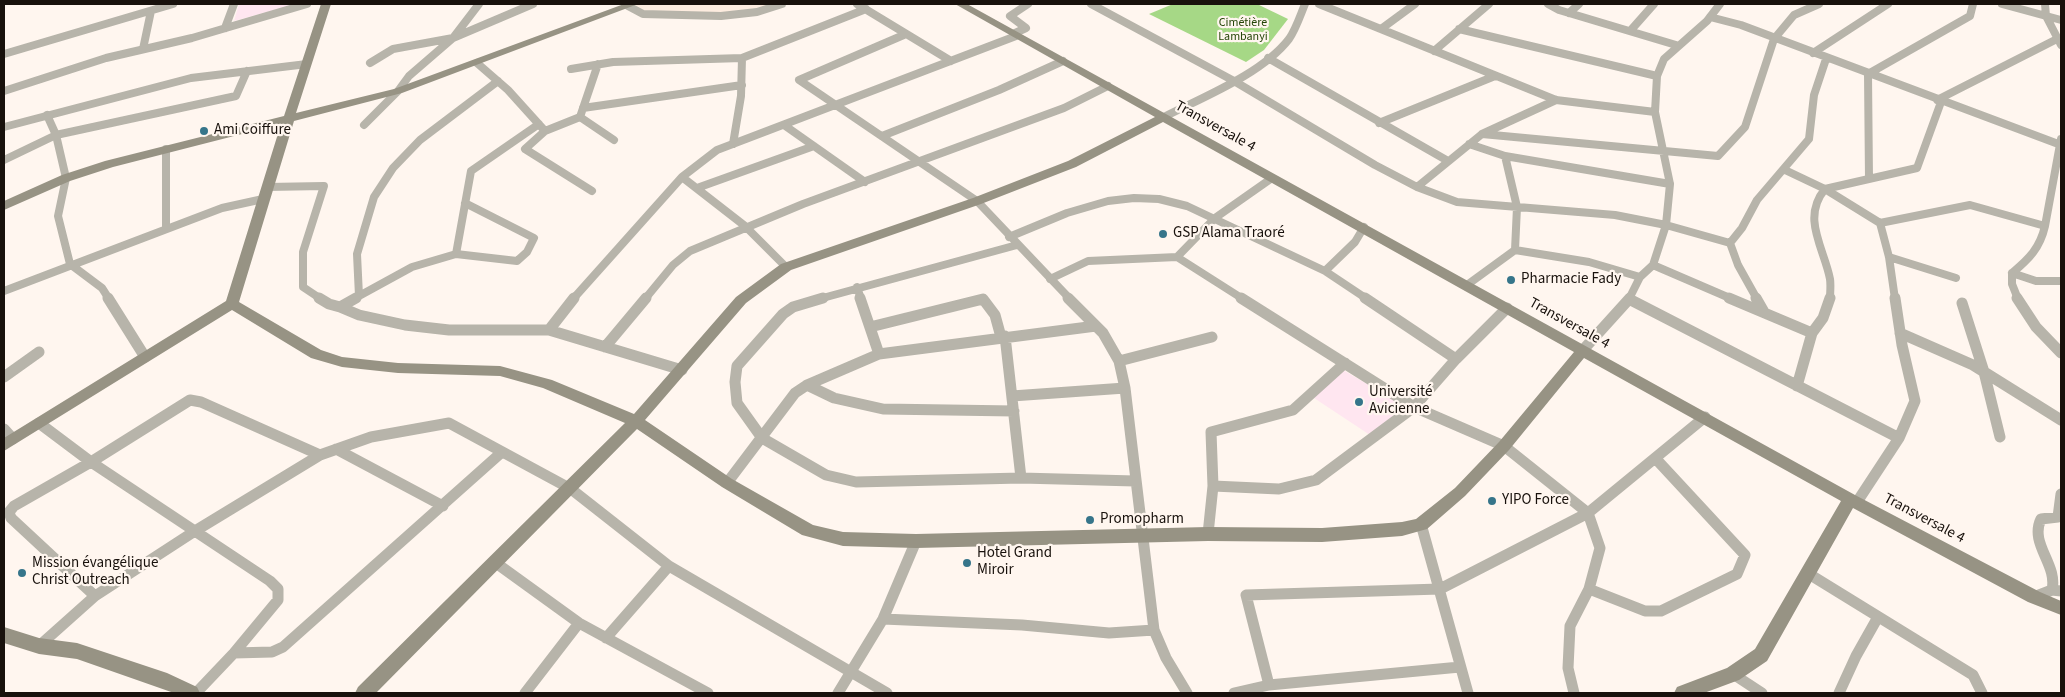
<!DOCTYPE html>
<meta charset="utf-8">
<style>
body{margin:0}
#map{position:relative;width:2065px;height:697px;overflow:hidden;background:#fff6ef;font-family:"Source Sans 3",sans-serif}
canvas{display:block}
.frame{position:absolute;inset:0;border:5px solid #18110c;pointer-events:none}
</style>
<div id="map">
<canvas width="2065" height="697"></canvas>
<div class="frame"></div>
</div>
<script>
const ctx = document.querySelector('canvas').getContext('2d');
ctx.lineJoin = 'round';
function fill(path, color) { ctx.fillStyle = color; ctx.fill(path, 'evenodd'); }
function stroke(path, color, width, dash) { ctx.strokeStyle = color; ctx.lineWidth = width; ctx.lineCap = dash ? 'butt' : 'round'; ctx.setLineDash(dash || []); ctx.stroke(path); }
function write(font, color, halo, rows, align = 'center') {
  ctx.font = font + ' "Source Sans 3",sans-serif'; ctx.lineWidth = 4.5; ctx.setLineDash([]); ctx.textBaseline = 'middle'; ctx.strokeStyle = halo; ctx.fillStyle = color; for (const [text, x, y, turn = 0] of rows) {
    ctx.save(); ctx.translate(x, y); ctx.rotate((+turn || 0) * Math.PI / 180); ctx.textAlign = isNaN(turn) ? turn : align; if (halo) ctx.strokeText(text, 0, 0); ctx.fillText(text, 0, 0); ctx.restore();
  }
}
fill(new Path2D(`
 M628 4H780L717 15 647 12Z`), '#fdecdf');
fill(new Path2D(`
 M239 4H289V6L234 21Z
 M1343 370 1405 406 1370 435 1314 398Z`), '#ffe6f0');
fill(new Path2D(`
 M1173 4H1257L1288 19 1264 50 1246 62 1149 14Z`), '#a6d886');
stroke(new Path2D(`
 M857 4 951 61
 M1091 4 1234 81 1375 165 1417 187 1457 202 1615 215 1666 225 1730 243
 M1319 4 1556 100 1655 112
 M1548 4 1559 10 1676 45
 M2002 4 2061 20
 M2045 4 2046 16 2061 45
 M628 6 643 14 721 16 757 12 782 4
 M1569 13 1579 4
 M1710 17 1741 25 2061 145
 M225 28 234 4
 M1381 29 1415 4
 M1459 29 1657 76
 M1631 30 1654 4
 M906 34 799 80 977 201 1070 299
 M1013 34 1026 28 1010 16 1028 4
 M143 49 151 11
 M1434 51 1489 4
 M1813 53 1888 4
 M4 54 173 4
 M1268 58 1448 161
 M370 63 393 49 453 38 533 4
 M477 63 508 90 545 131 580 117
 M598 64 580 117 614 140
 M571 69 613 62 742 58 866 9
 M4 91 106 58 192 38 307 4
 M1937 100 2057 39
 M583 108 742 85
 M47 115 56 135 66 178 58 216 70 264 102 288 109 299
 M1164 117C1203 97 1262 74 1289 39 1296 29 1300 16 1305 4
 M1379 123 1495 76
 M364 125 398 91 409 76 453 38 479 4
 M784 125 865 182
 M4 127 191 78 307 64
 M545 131 525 149 592 191
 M1482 134 1718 156 1745 127 1774 39 1794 15 1819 4
 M882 136 999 90 1063 61
 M733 144 741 96 742 58
 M1469 144 1505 156 1670 184
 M166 149V228
 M1505 156 1517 207 1515 250 1589 262 1640 277
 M4 160 56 135 236 96 247 71
 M1785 170 1825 189 1880 223
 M682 177 745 226 786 267
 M1869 179 1868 74 1970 16 1973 4
 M267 187 324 186 303 252V287L321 299
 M1417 187 1482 134 1556 100
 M697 188 814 146
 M2045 226 2061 139
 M1009 237 1067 213 1108 201 1134 198 1159 199 1187 206 1325 271 1367 299
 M1730 243 1742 228 1757 200 1809 139 1814 95 1826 59
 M1730 243 1738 265 1757 299
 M456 254 471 171 539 124
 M1177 257 1215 218 1272 178
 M1889 257 1956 278
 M1653 265 1732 299
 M1325 271 1355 242 1364 227
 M2012 273V284L2018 299
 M1050 279 1088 261 1177 257 1243 299
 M1467 285 1515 250
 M857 287 861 299
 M4 291 222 208 263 199
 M359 296 412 267 456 254 517 261 527 252 534 238 465 203
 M354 299 359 296 357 254 374 197 393 168 420 140 498 81
 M573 299 682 177 717 150 1016 36
 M645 299 673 265 690 251 803 204 1064 108 1108 86
 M819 299 1017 245
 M1629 299 1640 277 1653 265 1666 225 1670 184 1655 112 1657 76 1664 59 1707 21 1720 4
 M1830 299C1830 293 1831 285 1830 279 1824 248 1801 218 1825 189L1917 168 1941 102
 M1895 299 1889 257 1880 223 1970 205 2045 226C2040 248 2029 259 2012 273L2036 281H2061`), '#b7b4aa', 8);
stroke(new Path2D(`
 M108 298 145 357
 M319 298 329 304 340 307
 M356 298 340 307 359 315 405 325 449 330H549L682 370
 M823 298 793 307 783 314 737 366 735 382 737 403 762 438 826 475 856 482 1021 478 1135 481
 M860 298 879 354
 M1068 298 1103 333 1119 361 1125 388 1154 630 1166 658 1187 693
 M1241 298 1414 407 1504 446 1588 513 1600 548 1589 589 1570 626 1568 668 1574 693
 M1365 298 1456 359
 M1729 298 1812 333
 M1756 298 1764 312
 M2017 298 2036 327 2061 353
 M1629 299 1899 438
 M1962 303 1984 372 2000 437
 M870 327 983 299 995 315 1001 337
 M549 330 574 298
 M1900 333 1973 365 2061 420
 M1005 336 1021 478
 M605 347 646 298
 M1583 350 1630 298
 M1119 361 1212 337
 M4 377 39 352
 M807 385 834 398 883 409 1014 411
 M1797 386 1812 333 1823 318 1830 298
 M1012 396 1125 388
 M39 423 91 462 270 581 278 589V600L234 653 196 693
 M4 429 13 439
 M336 449 443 506
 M727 483 795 393 807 385 879 354 1096 326
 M1213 486 1279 489 1316 480 1414 407 1456 359 1507 308
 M1857 502 1899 438 1915 401 1902 345 1895 298
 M1421 524 1468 693
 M1208 534 1213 486 1211 432 1293 410 1345 363
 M496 563 579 623 708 693
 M1809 574 1973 675 1982 693
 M1589 589 1645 611H1661L1737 574 1745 555 1656 459
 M2052 590C2058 564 2029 544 2041 519L2058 517 2061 494
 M95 596 11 518 9 512 14 506 91 462 190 400 201 402 320 455
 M2034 597 2052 590 2061 591
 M883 619 1022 625 1109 633 1154 630
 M606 638 669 566
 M39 646 95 596 195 531 320 455 371 437 449 423 571 489 669 566 887 693
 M234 653 272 652 283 647 502 452
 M1733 674 1762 693
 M1269 685 1246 595 1440 589 1588 513 1705 417
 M525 693 579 623
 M838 693 883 619 916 541
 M1234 693 1269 685 1460 667
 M1839 693 1856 656 1878 617`), '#b7b4aa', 11);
fill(new Path2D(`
 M321 4H331L296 113 394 89 624 4H638L402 93 294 121 239 302 321 350 342 357 398 363 500 366 552 380 634 414 736 297 781 264 973 198 1068 161 1155 117 955 4H967L1855 495 2040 592 2061 601V615L2028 602 1853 508 1767 661 1739 680 1704 693H1674L1677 687 1727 668 1755 649 1841 501 1584 358 1509 450 1465 496 1427 529 1402 536 1322 542 1208 541 916 548 843 546 802 535 722 487 637 429 376 693H355L358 687 625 423 543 388 500 376 398 373 342 367 311 358 232 310 4 451V438L226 301 281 124 113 167 70 181 4 210V201L62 175 105 161 284 116ZM1163 122 1574 352 1499 442 1455 488 1416 519 1402 522 1322 528 1208 527 916 534 843 532 813 525 732 479 645 420 746 303 791 270 981 204 1076 167Z
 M4 627 39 638 77 643 167 673 197 687 200 693H174L77 659 39 654 4 643Z`), '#979384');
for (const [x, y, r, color] of [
 [204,131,5,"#36758a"],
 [1163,234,5,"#36758a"],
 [1511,280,5,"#36758a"],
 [1359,402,5,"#36758a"],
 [1492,501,5,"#36758a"],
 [1090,520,5,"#36758a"],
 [967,563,5,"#36758a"],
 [22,573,5,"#36758a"]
]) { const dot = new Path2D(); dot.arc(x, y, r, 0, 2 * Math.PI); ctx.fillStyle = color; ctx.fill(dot); stroke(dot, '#fff6ef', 2); }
write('12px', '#244407', '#fff6ef', [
 ["Cimétière",1243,23],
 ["Lambanyi",1243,37]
]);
write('15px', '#18110c', '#fff6ef', [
 ["Transversale 4",1215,127,29],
 ["Transversale 4",1569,324,29],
 ["Transversale 4",1924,519,28]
]);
write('15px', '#18110c', '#fff6ef', [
 ["Ami Coiffure",214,131],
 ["GSP Alama Traoré",1173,234],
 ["Pharmacie Fady",1521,280],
 ["Université",1369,393],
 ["Avicienne",1369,410],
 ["YIPO Force",1502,501],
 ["Promopharm",1100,520],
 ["Hotel Grand",977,554],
 ["Miroir",977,571],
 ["Mission évangélique",32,564],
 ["Christ Outreach",32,581]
], 'left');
</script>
